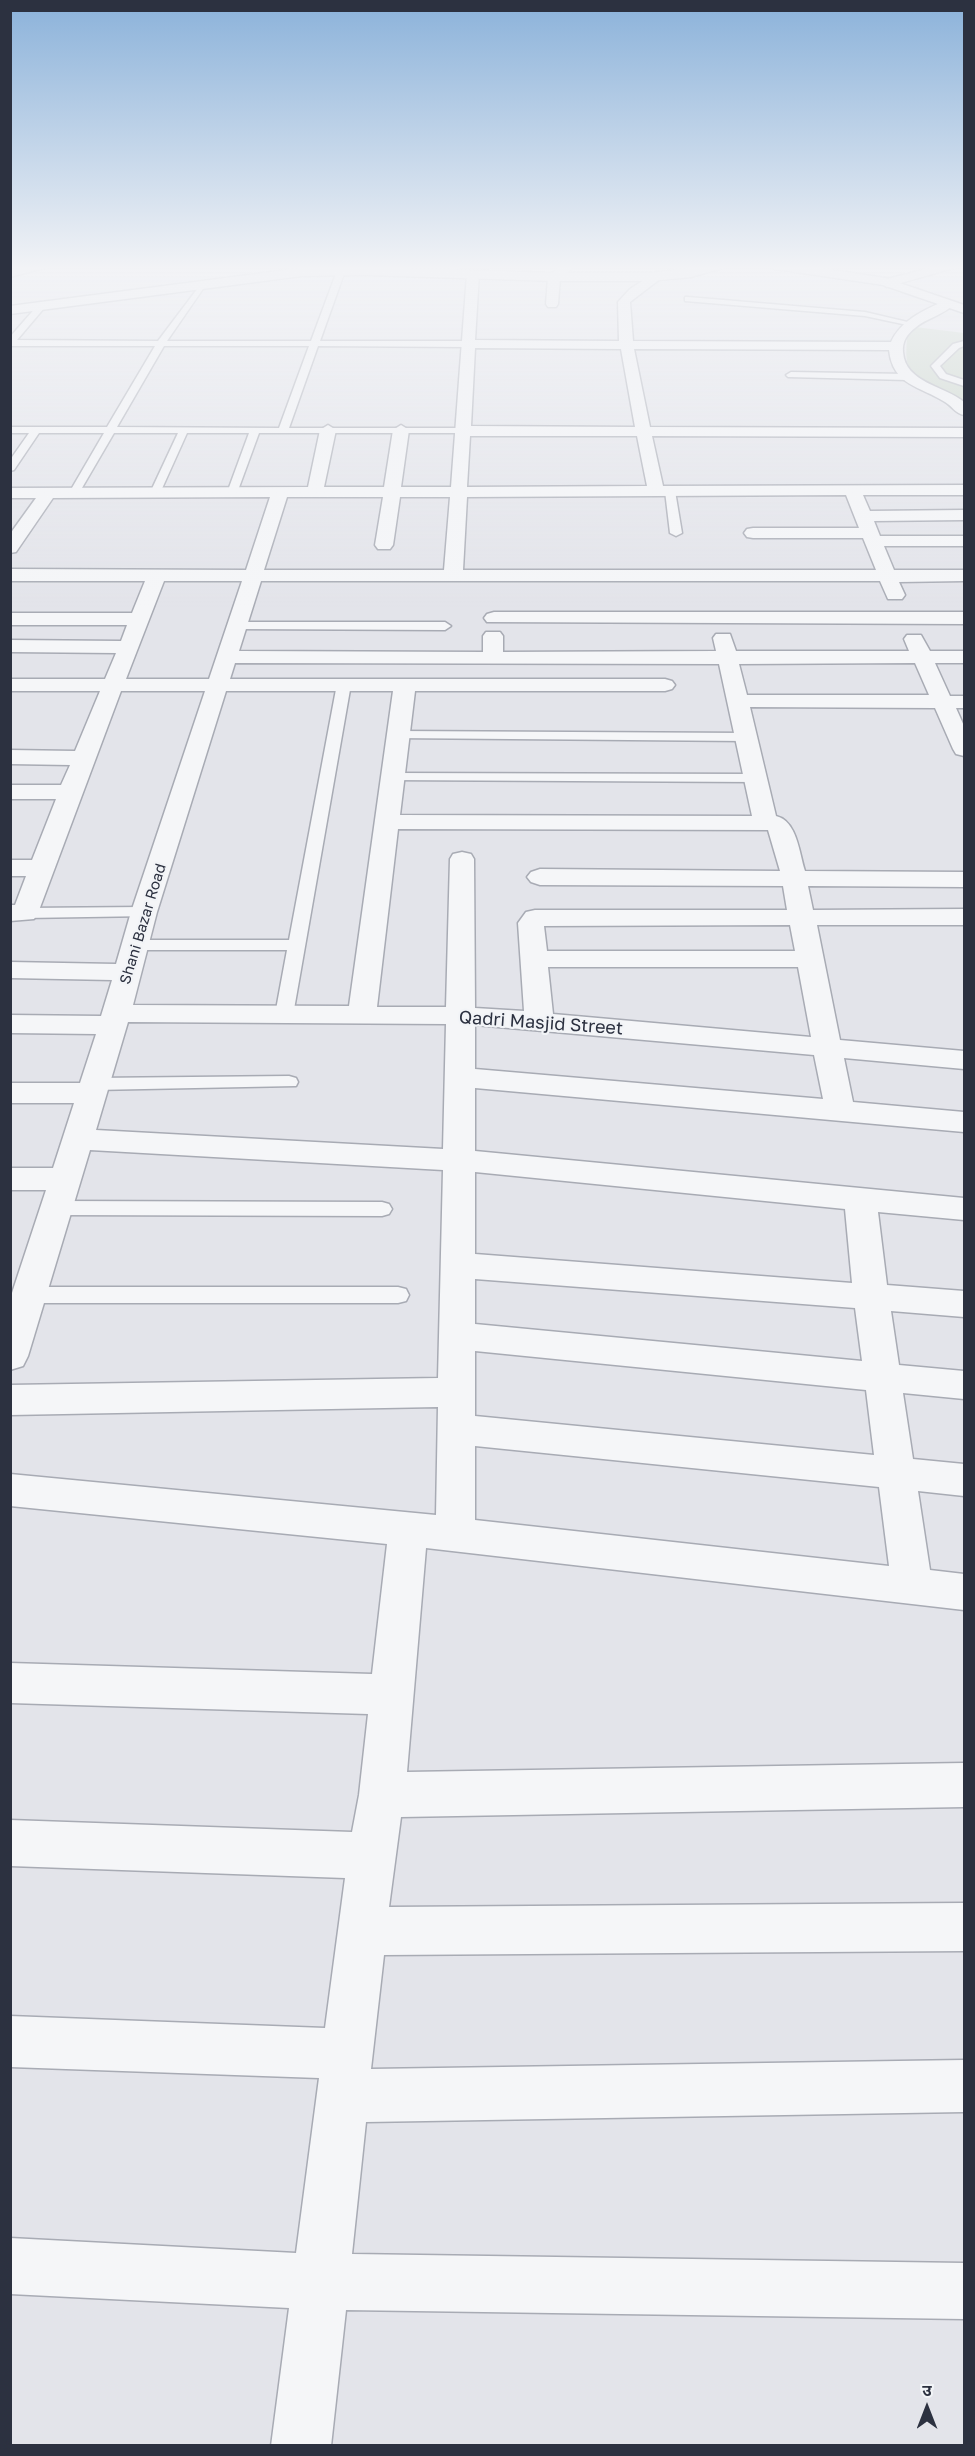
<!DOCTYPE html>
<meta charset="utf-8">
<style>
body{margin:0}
#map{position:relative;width:975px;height:2456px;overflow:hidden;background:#e3e4ea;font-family:"Golos Text","Noto Sans Devanagari",sans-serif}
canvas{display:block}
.frame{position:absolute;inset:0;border:12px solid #2c3140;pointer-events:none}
.north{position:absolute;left:897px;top:2378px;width:60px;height:60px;-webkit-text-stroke:4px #f2f4f7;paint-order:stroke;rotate:0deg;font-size:16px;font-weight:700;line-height:24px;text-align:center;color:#2c3140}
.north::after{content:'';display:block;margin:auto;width:21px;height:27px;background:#2c3140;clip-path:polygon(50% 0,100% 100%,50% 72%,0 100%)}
</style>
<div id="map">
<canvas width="975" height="2456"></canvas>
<div class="frame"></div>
<div class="north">उ</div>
</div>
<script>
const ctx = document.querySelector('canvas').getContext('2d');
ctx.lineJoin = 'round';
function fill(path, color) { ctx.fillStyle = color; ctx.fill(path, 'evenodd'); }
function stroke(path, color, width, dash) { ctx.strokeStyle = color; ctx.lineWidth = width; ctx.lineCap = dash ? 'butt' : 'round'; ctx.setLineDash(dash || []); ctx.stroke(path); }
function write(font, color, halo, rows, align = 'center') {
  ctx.font = font + ' "Golos Text",sans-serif'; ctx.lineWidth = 4.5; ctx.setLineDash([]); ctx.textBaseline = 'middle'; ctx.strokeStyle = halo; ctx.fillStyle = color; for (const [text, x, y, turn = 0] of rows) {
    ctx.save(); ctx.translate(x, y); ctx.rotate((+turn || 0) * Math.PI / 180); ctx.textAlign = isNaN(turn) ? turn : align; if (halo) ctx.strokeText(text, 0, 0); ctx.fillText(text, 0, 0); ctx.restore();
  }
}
fill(new Path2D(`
 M915 327 964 333V402C950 393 913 380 908 365 905 357 907 344 907 336Z`), '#c6d3c5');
const service = new Path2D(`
 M452 265H460L451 275H445L444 273Z
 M341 269 345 271 320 341H468L472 344 468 347 318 346 289 428H463L466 429V433H259L237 493 232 496 227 493 249 433H187L160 493 155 496 150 493 178 433H114L79 493 74 496 69 493 104 433H39L14 470 10 471V460L29 433H10V427H107L155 346H10V337L38 305 45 307 17 340 158 341 201 284 205 286 167 341H311L337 271ZM164 346H309L279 428 117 427Z
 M688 297 865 312 916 324 912 326 865 316 685 301V297Z
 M964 341V346L959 348 940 366 946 374 964 380V386L940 378 931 366 953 344Z
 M791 372 907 374 912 377 907 380 788 377 786 375Z
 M670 488 675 491 682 533 676 536 670 533 665 491Z
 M238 622H445L451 626 445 630 234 629 232 626Z
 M344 680 351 684 293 1015 290 1019H278L275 1015 287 950H136L130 949 127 945 130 941 136 940H289L337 684Z
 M398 731 746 733 753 737 746 741 393 738 391 735 393 732Z
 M393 773 755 774 762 778 755 782 388 780 386 777Z
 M144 907 150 908 152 912 150 916 25 918 17 913 25 908Z
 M289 1076 296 1078 298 1082 296 1086 94 1090 87 1088 85 1084 87 1080 94 1078Z
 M56 1201 382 1202 389 1204 392 1209 389 1214 382 1216 56 1215 49 1213 46 1208 49 1203Z
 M31 1287H398L406 1289 409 1295 406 1301 398 1303H31L23 1301 20 1295 23 1289Z`);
const minor = new Path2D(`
 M33 265H56L10 277V270Z
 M562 265H576L560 278 558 304 556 307H548L546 304 548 277Z
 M943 265H964L887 287 881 283 883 280Z
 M473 270 479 274 475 340 619 341 618 302 630 289 656 272 662 276 660 279 630 302 633 341 891 342C901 320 923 311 944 301L948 300 954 304C944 315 926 318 915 328 907 334 902 342 903 352 905 383 945 386 964 402V415C956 414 952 406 945 402 920 386 893 386 889 350L634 349 650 427 964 428V437L652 436 663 486 964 485V495H863L870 511 964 510V520L874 521 880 536H964V546H884L894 570H964V581L899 582 905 595 902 599H888L880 581H261L239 651 483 652V636L486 632H500L503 636V652L716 651 713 638 716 634H730L736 651H909L904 639 907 635H921L930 651H964V663H935L950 696H964V708H956L964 726V756L956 754 953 749 935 708 750 707 776 816C797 821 799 852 805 871L964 872V887L808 886 813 910 964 909V925H817L840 1040 964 1051V1069L844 1058 853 1102 964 1112V1132L475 1088V1151L964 1198V1220L878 1212 887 1285 964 1291V1317L891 1311 899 1365 964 1371V1399L903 1393 913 1459 964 1464V1496L918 1491 930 1570 964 1574V1610L426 1548 407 1772 964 1763V1807L401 1817 389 1907 964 1903V1951L384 1955 371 2069 964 2060V2112L366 2122 352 2254 964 2263V2319L346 2310 331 2446H271L289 2308 10 2294V2238L296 2253 319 2078 10 2067V2016L325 2028 345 1878 10 1866V1820L352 1832 359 1795 368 1714 10 1703V1663L372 1674 387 1544 10 1506V1474L436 1515 438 1407 10 1415V1385L438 1378 443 1170 90 1150 28 1356 23 1366 10 1370V1299L46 1190H10V1168H53L74 1103H10V1083H80L96 1034 10 1033V1015L101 1016 112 980 10 978V962L116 964 131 912 205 691H121L38 913 34 919 10 921V905H15L26 876H10V860H32L56 799H10V785H61L70 765 10 764V750L75 751 100 691H10V679H105L116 653 10 652V640L121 641 127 625H10V613H132L145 581H10V569L246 570 270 497 53 498 16 552 10 553V534L36 498H10V488L308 487 320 430 328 425 336 430 324 487H384L393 430 401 425 409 430 401 487H451L467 274ZM475 348 621 349 635 427 471 426ZM470 436H637L647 486 467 487ZM846 495 859 528H753L747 529 744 533 747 537 753 538H863L876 570H463L467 497ZM287 497H383L375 545 378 549H390L393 545 400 497H450L444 570H264ZM164 581H242L209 679H126ZM235 663 719 664 752 816 400 815 415 691H665L672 689 675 685 672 681 665 679H230ZM915 663 929 695H747L739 664ZM226 691H393L349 1006 133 1005 157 912ZM398 829 768 830 780 871 540 869 531 872 527 877 531 882 540 885 783 886 787 910H535L526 912 518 923 524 1011 475 1008 474 859 471 854 462 852 453 854 450 859 446 1007H377ZM790 925 795 951H547L544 926ZM548 967H798L811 1037 553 1014ZM128 1022 446 1024 443 1149 96 1130ZM475 1025 814 1055 823 1099 475 1069ZM475 1172 845 1209 852 1283 475 1254ZM475 1279 855 1308 862 1361 475 1324ZM475 1351 866 1390 874 1455 475 1416ZM475 1446 879 1487 889 1566 475 1520Z
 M494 612H964V624L487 622 484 618 487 614Z`);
const tertiary = new Path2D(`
 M710 265H733L691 277 652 281H554L366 275 302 276 10 314V306L302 268 366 267 554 273H652Z
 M769 265H800L885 278 964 305V313L883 285 775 269Z`);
stroke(service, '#a8abb4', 3);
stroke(minor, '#a8abb4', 3);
stroke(tertiary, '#a8abb4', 3);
fill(service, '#f5f6f8');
fill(minor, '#f5f6f8');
fill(tertiary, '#f5f6f8');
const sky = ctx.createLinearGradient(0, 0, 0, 609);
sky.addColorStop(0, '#8bb2da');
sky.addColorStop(0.44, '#f2f3f6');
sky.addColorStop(1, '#f2f3f600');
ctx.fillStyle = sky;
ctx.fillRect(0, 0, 975, 609);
write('15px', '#2c3140', '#f2f4f7', [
 ["Shani Bazar Road",143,924,-73]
]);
write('18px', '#2c3140', '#f2f4f7', [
 ["Qadri Masjid Street",541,1023,4]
]);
</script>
